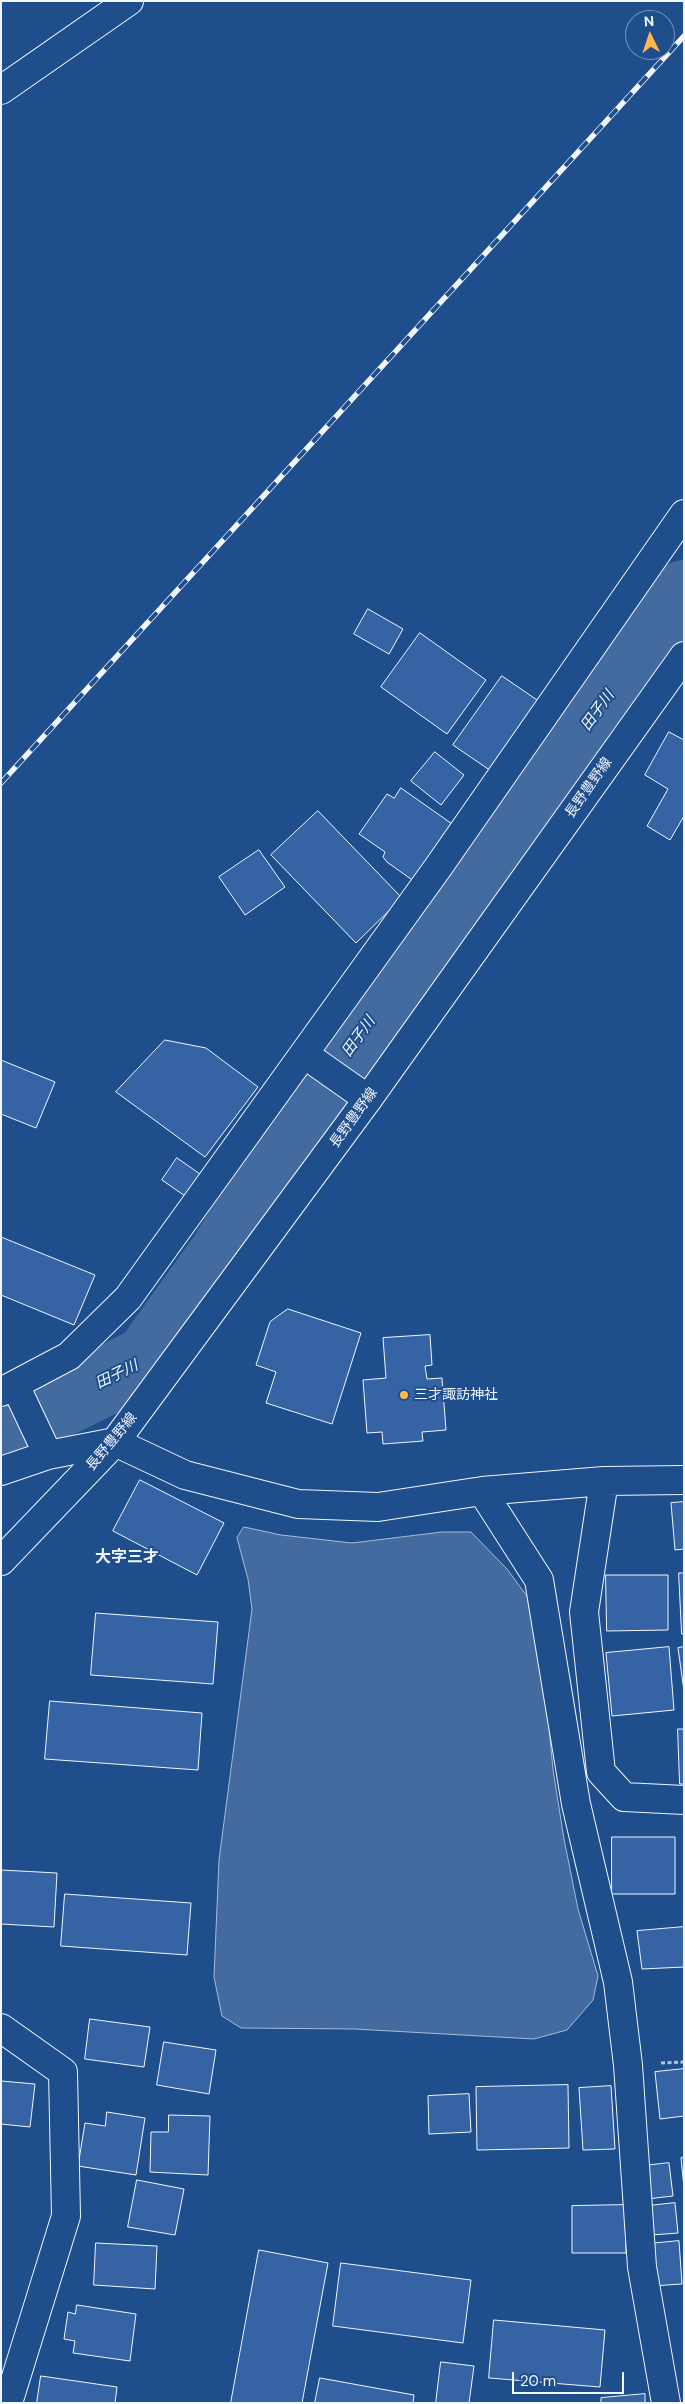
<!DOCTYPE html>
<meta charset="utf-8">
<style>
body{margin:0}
#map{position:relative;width:685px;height:2404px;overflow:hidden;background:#1f4e8c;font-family:"DM Sans",sans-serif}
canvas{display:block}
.frame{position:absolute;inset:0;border:2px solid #f2f6ff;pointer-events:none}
.north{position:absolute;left:625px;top:10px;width:50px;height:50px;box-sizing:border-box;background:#1f4e8c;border:1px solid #7391ba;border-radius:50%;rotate:356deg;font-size:14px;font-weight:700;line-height:20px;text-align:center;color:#f2f6ff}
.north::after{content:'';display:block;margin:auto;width:18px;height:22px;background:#ffb74d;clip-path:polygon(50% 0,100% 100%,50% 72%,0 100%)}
.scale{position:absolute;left:512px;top:2372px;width:112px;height:22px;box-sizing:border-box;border:2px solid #f2f6ff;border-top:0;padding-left:6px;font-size:15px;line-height:18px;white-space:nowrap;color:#f2f6ff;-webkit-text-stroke:4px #1f4e8c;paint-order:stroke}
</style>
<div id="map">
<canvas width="685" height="2404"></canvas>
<div class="frame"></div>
<div class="north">N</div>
<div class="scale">20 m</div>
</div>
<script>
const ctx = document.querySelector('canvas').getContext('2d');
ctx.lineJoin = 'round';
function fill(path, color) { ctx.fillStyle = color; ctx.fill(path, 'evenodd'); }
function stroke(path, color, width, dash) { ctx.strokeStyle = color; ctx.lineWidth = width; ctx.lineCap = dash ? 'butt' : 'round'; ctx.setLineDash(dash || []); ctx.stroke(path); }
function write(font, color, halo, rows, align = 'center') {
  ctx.font = font + ' "DM Sans","Noto Sans JP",sans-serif'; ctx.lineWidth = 4; ctx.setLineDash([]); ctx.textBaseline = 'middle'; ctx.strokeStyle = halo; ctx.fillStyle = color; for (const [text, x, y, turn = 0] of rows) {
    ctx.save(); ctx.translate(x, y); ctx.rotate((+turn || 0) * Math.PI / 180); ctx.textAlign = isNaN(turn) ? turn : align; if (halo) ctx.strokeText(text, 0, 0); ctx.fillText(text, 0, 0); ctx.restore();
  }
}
const water = new Path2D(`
 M244 1527 281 1535 352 1543 442 1532H471L507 1569 538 1611 553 1770 564 1839 578 1909 598 1976 593 2000 567 2030 534 2039 355 2029 241 2028 222 2016 214 1977 219 1860 252 1609 248 1579 237 1538Z`);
fill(water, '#446ba0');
stroke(water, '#a8bbd7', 1);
stroke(new Path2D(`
 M1 1433 147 1360 223 1254 332 1074 684 594`), '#446ba0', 68);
const building = new Path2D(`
 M368 609 403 629 389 654 354 634Z
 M420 633 486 680 447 734 381 687Z
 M502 676 540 702 491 771 453 745Z
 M669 732 684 740V816L670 840 647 826 668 789 645 775Z
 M435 752 464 775 441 805 411 781Z
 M401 788 455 826 415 882 387 862 383 857 385 852 359 834 387 794 394 798Z
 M318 811 402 898 356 943 271 855Z
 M259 850 285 887 245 915 219 877Z
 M165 1040 206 1048 258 1087 205 1157 116 1092Z
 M1 1060 55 1082 36 1128 1 1114Z
 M177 1158 200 1174 185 1196 162 1180Z
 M1 1237 95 1275 74 1325 1 1295Z
 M288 1309 361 1333 332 1424 266 1403 276 1372 256 1365 270 1322Z
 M430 1335 432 1365 425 1366 427 1379 442 1378 446 1430 422 1432 423 1441 383 1444 382 1432 367 1433 363 1380 386 1378 383 1338Z
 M140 1480 224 1523 197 1575 113 1531Z
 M684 1502V1549L675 1550 671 1503Z
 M679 1573H684V1634H682Z
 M606 1575H668V1630L607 1631Z
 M96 1613 218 1622 213 1684 91 1675Z
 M669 1647 674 1710 612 1716 606 1653Z
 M684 1647V1691L678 1648Z
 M50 1701 202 1713 198 1770 45 1759Z
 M678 1729H684V1784H680Z
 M612 1837H675V1894H612Z
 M1 1870 57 1873 54 1927 1 1924Z
 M65 1894 191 1903 187 1955 61 1946Z
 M684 1927V1967L642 1969 637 1931Z
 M90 2019 150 2027 144 2067 85 2059Z
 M164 2042 216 2050 209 2094 157 2085Z
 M684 2069V2116L660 2119 655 2072Z
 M1 2081 35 2084 30 2127 1 2124Z
 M568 2085 569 2148 477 2150 476 2087Z
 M611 2086 615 2149 583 2150 579 2088Z
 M469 2094 471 2132 429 2134 428 2096Z
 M107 2112 145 2118 136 2175 78 2166 85 2123 105 2126Z
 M169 2115 210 2116 208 2175 150 2172 151 2132H168Z
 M684 2157V2188L681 2158Z
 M669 2163 673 2196 647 2199 643 2166Z
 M137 2180 184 2189 175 2235 128 2227Z
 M675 2203 678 2233 651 2235 648 2206Z
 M626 2205V2253H572V2206Z
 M679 2241 682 2284 652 2286 648 2244Z
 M96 2243 157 2246 155 2289 94 2285Z
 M259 2250 328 2263 302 2403H231Z
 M341 2263 471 2280 463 2343 333 2326Z
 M77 2305 136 2314 130 2361 73 2353 75 2341 64 2339 68 2312 75 2314Z
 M494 2320 605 2330 600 2387 489 2378Z
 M441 2362 474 2366 469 2403H436Z
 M41 2376 117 2387 115 2403H37Z
 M320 2378 414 2395 413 2403H315Z
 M645 2394V2403H601V2398Z`);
fill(building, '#3563a3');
stroke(building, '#f2f6ff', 1);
const minor = new Path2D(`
 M1 90 129 1
 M304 1054 368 1099
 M15 1385 48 1455
 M1 1392 69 1356 128 1298 439 866 684 514
 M1 1471 48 1455 115 1442 185 1475 298 1504 378 1507 482 1491 604 1481 684 1480
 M604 1481 584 1612 601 1772 624 1797 684 1800
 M482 1491 539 1580 576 1804 618 1982 628 2065 642 2267 666 2403
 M1 2028 63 2072 66 2216 8 2403`);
const secondary = new Path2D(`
 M1 1561 115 1442 368 1099 684 656`);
stroke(minor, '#f2f6ff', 30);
stroke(secondary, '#f2f6ff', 30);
stroke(new Path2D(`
 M661 2063 684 2062`), '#b3c4dc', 3, [4, 2.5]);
stroke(minor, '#1f4e8c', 28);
stroke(secondary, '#1f4e8c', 28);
const rail = new Path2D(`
 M1 783 684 36`);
stroke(rail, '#f2f6ff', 5.5);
stroke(rail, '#1f4e8c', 4, [11]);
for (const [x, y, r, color] of [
 [404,1395,5,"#ffb74d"]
]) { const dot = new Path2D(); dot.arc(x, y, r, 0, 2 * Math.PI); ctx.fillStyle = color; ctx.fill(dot); stroke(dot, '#1f4e8c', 2); }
write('14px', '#f2f6ff', '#1f4e8c', [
 ["長野豊野線",589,788,-55],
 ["長野豊野線",354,1118,-54],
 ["長野豊野線",112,1442,-50]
]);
write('14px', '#f2f6ff', '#1f4e8c', [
 ["三才諏訪神社",414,1395]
], 'left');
write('italic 15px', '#f2f6ff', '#1f4e8c', [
 ["田子川",598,711,-54],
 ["田子川",359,1037,-54],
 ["田子川",117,1375,-26]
]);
write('bold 16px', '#f2f6ff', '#1f4e8c', [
 ["大字三才",127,1558]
]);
</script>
